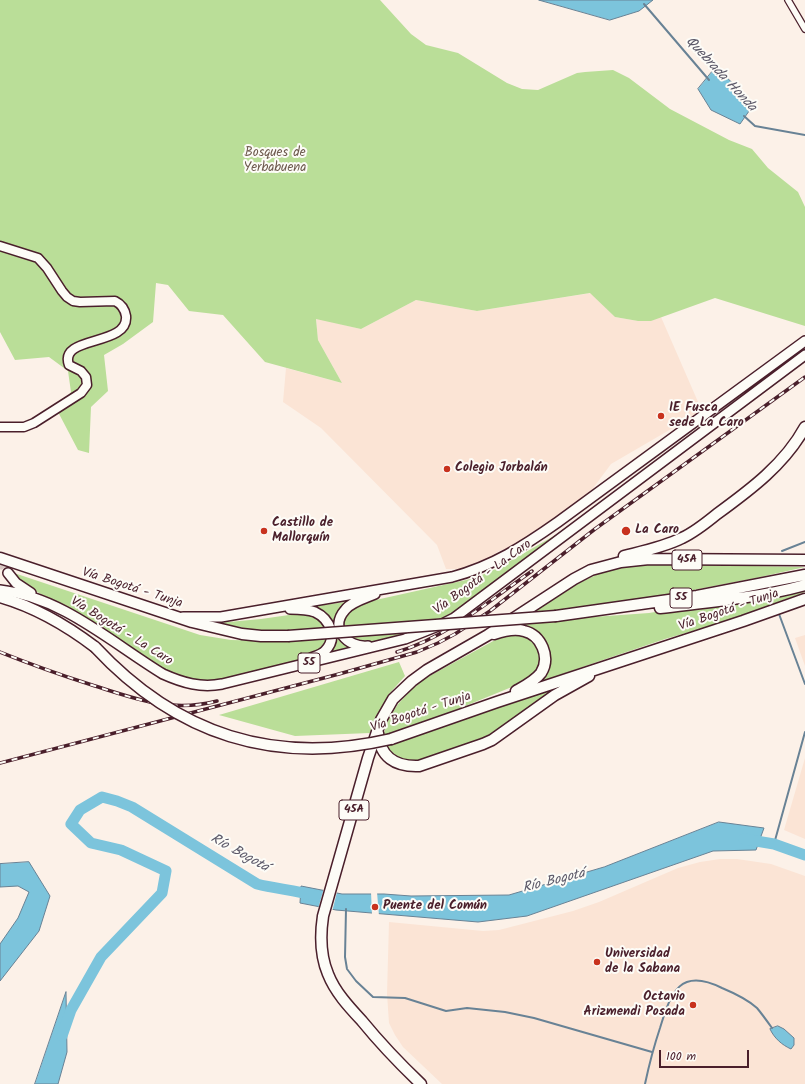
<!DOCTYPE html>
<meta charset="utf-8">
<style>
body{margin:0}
#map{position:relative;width:805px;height:1084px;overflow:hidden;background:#fcf1e8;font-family:Kalam,sans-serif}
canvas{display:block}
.scale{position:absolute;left:659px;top:1050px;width:90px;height:18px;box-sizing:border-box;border:2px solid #4a1f2b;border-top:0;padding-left:5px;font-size:12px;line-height:14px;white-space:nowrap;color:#4a1f2b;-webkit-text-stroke:3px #fdfcf7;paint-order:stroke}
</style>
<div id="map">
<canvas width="805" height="1084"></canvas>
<div class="scale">100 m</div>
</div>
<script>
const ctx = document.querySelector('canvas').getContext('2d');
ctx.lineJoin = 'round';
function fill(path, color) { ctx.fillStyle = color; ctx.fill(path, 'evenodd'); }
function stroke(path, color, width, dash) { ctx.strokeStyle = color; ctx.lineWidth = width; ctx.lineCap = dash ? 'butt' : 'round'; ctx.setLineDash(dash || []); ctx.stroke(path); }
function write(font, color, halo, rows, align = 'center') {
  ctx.font = font + ' Kalam,sans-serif'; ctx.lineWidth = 4; ctx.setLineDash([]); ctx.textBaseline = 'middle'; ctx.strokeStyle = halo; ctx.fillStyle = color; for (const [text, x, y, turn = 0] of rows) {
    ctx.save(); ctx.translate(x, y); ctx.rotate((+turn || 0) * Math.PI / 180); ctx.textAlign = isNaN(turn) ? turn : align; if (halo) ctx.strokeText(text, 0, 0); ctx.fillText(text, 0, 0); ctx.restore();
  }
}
fill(new Path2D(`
 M591 293 615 317 638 321H650L661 317 702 411 611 464 591 491 566 510 513 547 499 551 485 561 462 569H446L437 545 321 428 283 402 286 368 342 383 318 340 316 318 361 329 416 300 477 311Z
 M805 635V666L795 638Z
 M805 758V839L784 830Z
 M720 859H737L771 864 805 876V1084H442L403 1047 395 1035 389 1023 387 994 389 922 483 931 499 930 573 911 599 902 678 868 700 862Z`), '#fbe4d5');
fill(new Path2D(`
 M0 0H380L411 34 426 45 458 53 507 83 522 89 538 90 577 73 585 72 613 70 629 78 670 109 729 140 752 149 768 168 798 192 805 207V326L715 298 651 321H638L615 317 590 293 477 311 416 300 361 329 316 319 318 340 342 383 265 362 223 315 189 311 168 285 156 283 153 322 123 344 104 355 108 391 91 407 89 453 78 450 57 410 71 392 68 371 49 357 15 360 0 332Z
 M566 529 448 616 425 629 397 637 366 643H358L346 635C341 616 345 611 362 603L475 578 498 568Z
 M648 564 805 567 756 578 662 596 564 609 565 619 649 613 805 588V592L724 622 665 639 597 662 531 685C538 681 546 676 549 668 555 654 541 626 524 625 519 624 513 626 509 627L573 586 598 574 617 568Z
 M8 571 200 635 231 640 272 641 327 639 323 648 311 655 292 662 219 680 201 682 171 674 90 623 22 583Z
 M352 601C338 607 336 614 339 628 339 632 340 638 342 641 344 645 350 647 355 649L325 656 335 637 310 607Z
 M303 613 316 615 327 628 284 630H255L218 623 261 619Z
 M506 634C512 634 520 633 525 636 539 642 546 661 536 674 534 676 531 678 529 680L421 724 383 736 388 720 398 704 411 690 424 679Z
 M399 662 405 676 389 694 370 733 295 736 219 715Z
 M568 680 491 735 481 740 416 763 395 759 383 745Z`), '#bade98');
const water = new Path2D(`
 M539 0H653L639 11 610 20Z
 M716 67 754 104 740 124 711 110 698 89Z
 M719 822 764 828 756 850 713 851 527 916 478 922 336 910 300 903 301 886 342 894H384L411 896 509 895 604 867Z
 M29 862 50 896 39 931 0 981V944L18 918 29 892 18 886 0 887V864Z
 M66 992 67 1052 58 1084H35Z
 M778 1026 784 1029 794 1038V1045L791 1049C782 1045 774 1038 770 1029Z`);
fill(water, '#7cc4dc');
stroke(water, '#688295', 1);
fill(new Path2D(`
 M324 888 337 892 332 912 318 909Z
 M371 892H377L379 916 372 915Z`), '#fcf1e8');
stroke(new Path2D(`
 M644 4 709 80
 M744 116 755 126 805 135
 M782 551 805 542
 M779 614 805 684
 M774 844 805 732
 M346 909 345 957 347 969 356 981 373 997 405 998 446 1011 467 1008 505 1012 534 1018 652 1052
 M645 1084C649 1065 654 1046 660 1028 671 992 680 967 722 988 734 993 747 999 757 1008 762 1014 767 1021 772 1028`), '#688295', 2);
stroke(new Path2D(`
 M744 839 774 844 805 855
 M62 1036 71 1010 101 957 162 893 166 871 121 850 91 843 71 824 80 810 102 797 117 801 132 807 257 884C276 889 296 890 315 896`), '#7cc4dc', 11);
stroke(new Path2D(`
 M0 560 8 573`), '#d8c7c2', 9, [9, 4.5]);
const street = new Path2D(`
 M788 0 805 29`);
const secondary = new Path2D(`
 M0 246 38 258 47 268 62 291 67 297 73 301 80 302 115 301C121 304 125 310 126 316 129 347 58 335 69 365L81 371 86 377 87 385 81 393 34 423 24 427H0`);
const primary = new Path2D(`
 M8 573 16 583 31 593
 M0 590C62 597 112 643 163 674 183 683 201 688 222 684L405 639 438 626 454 618 805 355
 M290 609C298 609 307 609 315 612 330 619 338 638 325 651 321 655 316 656 311 658
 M183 617H221L452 577C493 566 524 546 558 522L805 341
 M368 646C347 648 329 628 345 610 351 602 366 598 375 594`);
const highway = new Path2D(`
 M624 556C644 551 664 547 682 538 695 532 706 523 717 514 750 490 785 464 805 427
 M0 558 192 622 242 634 261 636H288
 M0 597C35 607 66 625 95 647
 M660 608C708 602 758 598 805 585
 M556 616 697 596 805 575
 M494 634C503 631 514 628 524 631 541 635 551 657 541 673 535 681 525 686 516 691
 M378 733C380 757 395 767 419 766L483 744 492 740 555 695 589 676
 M391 739 497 702 743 621 805 599
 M421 1084C400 1064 380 1043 362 1021 349 1007 335 992 328 974 320 955 320 936 323 916L368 758 381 720 393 699 412 681 427 670 488 635 574 579 591 570 621 562 649 559 805 560`);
stroke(street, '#4a1f2b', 8);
stroke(secondary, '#4a1f2b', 11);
stroke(primary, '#4a1f2b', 12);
stroke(highway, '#4a1f2b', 13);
stroke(street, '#fdfcf7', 5.5);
stroke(secondary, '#fdfcf7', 8);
stroke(primary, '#fdfcf7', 9);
stroke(highway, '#fdfcf7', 10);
const rail = new Path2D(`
 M0 652C30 664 61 675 92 685 136 699 171 713 217 701
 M397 652C447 637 489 601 532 571
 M0 763 339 674 417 652 438 643 455 634 490 611 595 529 805 377`);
stroke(rail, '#4a1f2b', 3.5);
stroke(rail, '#fdfcf7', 2, [6]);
const highwayBridge = new Path2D(`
 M288 636 556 616
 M95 647C177 735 274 766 391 739`);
stroke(highwayBridge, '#4a1f2b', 13, []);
stroke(highwayBridge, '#fdfcf7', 10);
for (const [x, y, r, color] of [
 [661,416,4,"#c8321e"],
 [447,469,4,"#c8321e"],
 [264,531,4,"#c8321e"],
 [626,531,5,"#c8321e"],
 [375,907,4,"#c8321e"],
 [597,962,4,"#c8321e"],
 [693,1005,4,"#c8321e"]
]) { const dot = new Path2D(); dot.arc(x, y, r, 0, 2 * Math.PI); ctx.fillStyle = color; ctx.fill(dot); stroke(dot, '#fdfcf7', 1.5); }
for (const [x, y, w] of [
 [687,560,30],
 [681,598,22],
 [309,663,22],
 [354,810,30]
]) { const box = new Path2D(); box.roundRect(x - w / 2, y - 10, w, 20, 3); ctx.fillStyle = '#fdfcf7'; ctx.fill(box); stroke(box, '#4a1f2b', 1); }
write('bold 12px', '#4a1f2b', null, [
 ["45A",687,560],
 ["55",681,598],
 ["55",309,663],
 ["45A",354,810]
]);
write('13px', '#6c584c', '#fdfcf7', [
 ["Bosques de",275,154],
 ["Yerbabuena",275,169]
]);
write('bold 13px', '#4a1f2b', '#fdfcf7', [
 ["IE Fusca",669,409],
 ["sede La Caro",669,424],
 ["Colegio Jorbalán",455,469],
 ["Castillo de",272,524],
 ["Mallorquín",272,539],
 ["La Caro",635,531],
 ["Puente del Común",383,907],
 ["Universidad",605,955],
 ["de la Sabana",605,970],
 ["Octavio",685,998,"right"],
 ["Arizmendi Posada",685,1013,"right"]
], 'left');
write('13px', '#4a1f2b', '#fdfcf7', [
 ["Vía Bogotá - La Caro",483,578,-36],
 ["Vía Bogotá - Tunja",132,589,18],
 ["Vía Bogotá - Tunja",729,611,-19],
 ["Vía Bogotá - La Caro",121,632,32],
 ["Vía Bogotá - Tunja",421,713,-18]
]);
write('italic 14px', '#5c5969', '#fdfcf7', [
 ["Quebrada Honda",720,75,47],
 ["Río Bogotá",239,854,29],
 ["Río Bogotá",554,882,-14]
]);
</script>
